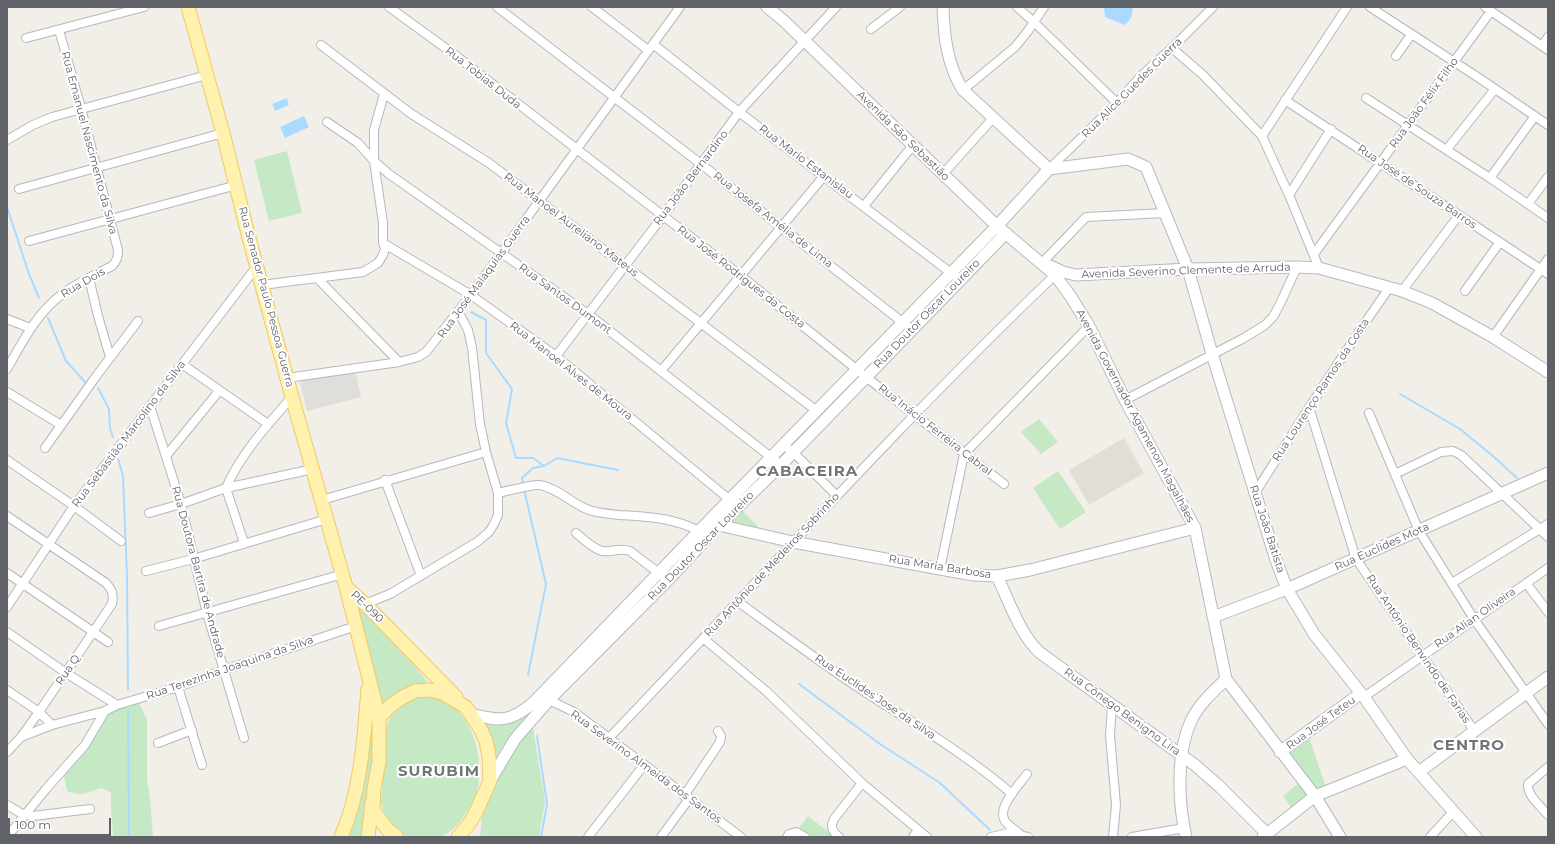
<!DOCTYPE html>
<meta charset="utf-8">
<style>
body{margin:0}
#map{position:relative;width:1555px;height:844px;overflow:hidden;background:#f1efe8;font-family:Montserrat,sans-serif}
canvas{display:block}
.frame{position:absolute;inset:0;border:8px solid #5f6368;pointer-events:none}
.scale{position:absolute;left:8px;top:818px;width:103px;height:18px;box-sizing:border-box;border:2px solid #5f6368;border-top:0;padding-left:5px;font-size:12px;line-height:14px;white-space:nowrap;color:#5f6368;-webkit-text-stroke:3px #fff;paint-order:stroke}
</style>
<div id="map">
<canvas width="1555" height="844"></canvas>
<div class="frame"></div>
<div class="scale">100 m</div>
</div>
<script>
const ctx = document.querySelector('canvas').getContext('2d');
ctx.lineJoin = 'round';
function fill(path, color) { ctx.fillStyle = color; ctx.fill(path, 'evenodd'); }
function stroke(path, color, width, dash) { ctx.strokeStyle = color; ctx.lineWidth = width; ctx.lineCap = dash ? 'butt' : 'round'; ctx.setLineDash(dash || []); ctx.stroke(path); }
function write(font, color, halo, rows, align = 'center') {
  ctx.font = font + ' Montserrat,sans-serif'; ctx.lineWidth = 4; ctx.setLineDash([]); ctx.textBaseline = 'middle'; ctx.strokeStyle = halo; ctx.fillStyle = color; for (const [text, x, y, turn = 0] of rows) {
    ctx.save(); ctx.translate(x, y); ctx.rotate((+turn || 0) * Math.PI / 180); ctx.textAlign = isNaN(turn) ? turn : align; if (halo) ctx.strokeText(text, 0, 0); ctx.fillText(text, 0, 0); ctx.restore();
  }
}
fill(new Path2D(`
 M355 370 361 397 307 411 299 378Z`), '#e0deda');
fill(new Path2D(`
 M1124 438 1144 473 1089 505 1069 470Z`), '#e1ded6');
fill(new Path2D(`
 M287 151 302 213 269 221 254 160Z
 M1039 419 1058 442 1041 454 1021 432Z
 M1058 471 1086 512 1060 529 1033 488Z
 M740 508 760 529 726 523Z
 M357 604 365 614 413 663 429 684 381 711 355 605Z
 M421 697C427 697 433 696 439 698 473 710 485 760 477 792 475 798 472 803 469 808 462 819 455 831 442 836 435 839 421 837 412 837 395 836 383 816 381 801L386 728 391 716 398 708 409 701Z
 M139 703 147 719V781L150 798 153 837H113L111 807V792L101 788C88 793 81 797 67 791L64 777C71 763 100 718 112 710 119 705 130 704 139 703Z
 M373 715 374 746 364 837H346L371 718Z
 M527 715 507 740 493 762 480 722C498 729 512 725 527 715Z
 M532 722 545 802 539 837H480L484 801 491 782Z
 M1308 734 1326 788 1316 795 1284 752Z
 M1300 782 1309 795 1292 809 1283 796Z
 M808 816 835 837H810L799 828Z`), '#c5e8c5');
fill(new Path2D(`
 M1104 7H1133V8L1131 18 1125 25 1105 17Z
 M287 98 289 105 275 111 272 104Z
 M304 116 309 127 285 138 280 127Z`), '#aadaff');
stroke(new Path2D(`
 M7 9V7
 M7 207 29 274 39 298
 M471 312 486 320V353L512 389 506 423 516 458H533L544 466 533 468 522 478 523 485
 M48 318 66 361 86 383
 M98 388 109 409 110 428 113 437
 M1400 394 1460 429 1494 457 1517 478
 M118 459 123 476 127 577 128 690
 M544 466 557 458 618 470
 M524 489 546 584 528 675
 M799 684 880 744 940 783 990 830
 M128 712 129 837
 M537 736 547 804 541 837`), '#aadaff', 2);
const street = new Path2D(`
 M389 7 455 55 741 276 866 377 1004 484
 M497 7 701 164 906 325
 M592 7 648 50
 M1017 7 1034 22 1117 103
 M1370 7 1479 78 1548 125
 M1485 7 1548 50
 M871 29 900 7
 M26 38 144 7
 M653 44 739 112 955 276
 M321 45 410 113 489 163 817 411
 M1542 46 1548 37
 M1172 48 1203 75 1262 136 1289 195 1319 268
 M1396 56 1411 35
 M963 90 1015 47 1028 31 1044 7
 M1366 98 1490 178 1548 218
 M1285 100 1548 274
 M327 122 358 143 374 161 389 174 588 314 781 465
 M1262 136 1347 7
 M7 140 33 125 52 117 207 75
 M1447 149 1495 89
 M1049 169 1117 103 1141 76 1172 48 1213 7
 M943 174 994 117
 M1490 178 1535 116
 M19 189 223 133
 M1289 195 1331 129
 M1528 204 1548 177
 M864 206 913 145
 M29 241 237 185
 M383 243 471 295 556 356 730 500
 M1314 254 1491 11
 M1042 263 1086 217 1165 213
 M89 278 98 316 110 357
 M317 278 399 362
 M262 285 363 272 378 263 383 255 385 248 383 243V223L374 161V130L384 94
 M1402 291 1459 215
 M1465 291 1500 242
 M7 319 30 328
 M1493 337 1548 259
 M556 356 663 216 739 112 836 7
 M182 364 268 424
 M7 369C22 343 36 314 61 295 76 283 95 275 112 266 117 261 118 257 118 250L81 108 59 30
 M661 371 824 176
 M287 378 399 362 418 357 426 352 471 295 680 7
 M7 392 61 425
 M1125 400 1244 338 1265 325 1273 317 1280 304 1297 267
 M150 406 181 504 207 613 244 738
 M1309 407 1356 559 1475 732
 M1369 413 1419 531 1474 619 1548 724
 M783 445 793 452 837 496
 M45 448 97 375 138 321
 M166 456 219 391
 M7 460 74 506 121 541
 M1395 474 1441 452 1453 451 1461 455 1548 537
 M385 480 421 576
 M498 493C509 491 531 484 540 485 558 488 572 504 589 510 598 513 609 514 619 515 648 517 672 517 699 531
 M1255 493C1299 424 1342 354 1390 287
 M322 500 486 452
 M149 513 181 504 226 488 313 469
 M7 516 106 583C112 590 114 594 112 604L39 712 21 737 7 752
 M576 533C583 539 593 549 602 551 612 553 618 547 630 551L668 580
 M244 543 226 488C240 455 268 424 292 397
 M940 569 964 454 1089 326
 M146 571 193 559 327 519
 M7 573 108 642
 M1452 583 1548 524
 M1526 583 1548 612
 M737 601C777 630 817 660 859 688 911 722 965 753 1012 794
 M365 604 390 594 477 542 489 532 494 524 498 515V493L486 452 480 424 472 348 468 330 458 311
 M7 607 74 506 257 266
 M159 626 343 574
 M7 632 66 673 117 705
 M703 638 766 691 862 783 927 837
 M178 687 202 765
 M7 690 39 712 52 725
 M1364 697 1548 568
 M549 700 574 712 741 837
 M1112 705 1110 735 1116 805 1113 837
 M21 737 52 725 105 711 117 705 178 687 224 670 356 626
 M609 738C757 583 900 423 1055 275
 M158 743 192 730
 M1548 767 1528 784C1527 796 1541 806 1548 815
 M684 796 720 742 721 736 718 731
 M7 805 24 815 33 816 90 809
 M1020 834C1015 830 1009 826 1005 821 996 808 1020 784 1027 774
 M7 837 46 789 85 745 105 711
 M588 837 644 765
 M661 837 689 799
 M787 837 789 834 796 832 805 837
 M839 837C832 831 830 827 834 819L862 783
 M913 837 918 830
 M991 837 1008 833 1028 837
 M1132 837 1184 828
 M1430 837 1454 811`);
const secondary = new Path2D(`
 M767 7 784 21 997 226 1055 275 1071 297 1089 326 1125 400 1195 528 1226 679 1315 796 1340 837
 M943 7C944 36 947 65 963 90L1049 169
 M1050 266 1063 272 1076 275 1188 269 1297 267 1319 268 1402 291 1432 303 1493 337 1548 372
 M714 524 793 542 940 569 974 575 997 576 1030 570 1195 528
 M997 576C1009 601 1019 632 1039 652L1195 765 1219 786 1267 834
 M1213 617 1287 589 1548 473
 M471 714C500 721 509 723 533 703L699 531 997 226 1049 169 1128 159 1146 167 1188 269 1212 354 1276 560 1287 589 1314 634 1364 697 1407 759 1476 837
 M1280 752 1361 693
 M1420 771 1548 677
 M490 781 515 739 549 700 668 580 718 526 781 465 1006 233
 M1186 837C1178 802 1176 752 1192 719 1200 703 1214 691 1226 679
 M1263 837 1315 796 1407 759`);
const primary = new Path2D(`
 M188 7 223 133 249 238 292 397 346 587 379 718
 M346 587 365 604 456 697
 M341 837C361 791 364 739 368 689
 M368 837 372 803
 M397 837 388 830 373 810 374 788 379 762V718L389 707 401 698 415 691 430 690 442 693 466 707 481 730 486 741 489 756 490 781 475 814 469 824 458 837`);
stroke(street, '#b5b8bc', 10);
stroke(secondary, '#b6babf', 13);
stroke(primary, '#f2c960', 15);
stroke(street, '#fff', 8);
stroke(secondary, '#fff', 11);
stroke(primary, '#fff2af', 13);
write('11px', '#5f6368', '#fff', [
 ["Rua Tobias Duda",483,78,38],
 ["Rua Alice Guedes Guerra",1132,88,-45],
 ["Rua João Félix Filho",1424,103,-54],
 ["Avenida São Sebastião",903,136,44],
 ["Rua Emanuel Nascimento da Silva",89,143,75],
 ["Rua Mario Estanislau",806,162,37],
 ["Rua João Bernardino",691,178,-53],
 ["Rua José de Souza Barros",1417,187,34],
 ["Rua Josefa Amélia de Lima",773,220,38],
 ["Rua Manoel Aureliano Mateus",571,225,37],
 ["Avenida Severino Clemente de Arruda",1186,271,-2],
 ["Rua José Malaquias Guerra",484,277,-54],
 ["Rua José Rodrigues da Costa",741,277,38],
 ["Rua Dois",83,283,-30],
 ["Rua Senador Paulo Pessoa Guerra",266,297,75],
 ["Rua Santos Dumont",565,299,36],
 ["Rua Doutor Oscar Loureiro",927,314,-46],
 ["Rua Manoel Alves de Moura",571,371,38],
 ["Rua Lourenço Ramos da Costa",1321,390,-57],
 ["Avenida Governador Agamenon Magalhães",1135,416,62],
 ["Rua Inácio Ferreira Cabral",935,430,38],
 ["Rua Sebastião Marcolino da Silva",129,434,-53],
 ["Rua João Batista",1267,529,72],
 ["Rua Doutor Oscar Loureiro",701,546,-46],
 ["Rua Euclides Mota",1382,547,-24],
 ["Rua Antônio de Medeiros Sobrinho",772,565,-47],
 ["Rua Maria Barbosa",940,567,9],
 ["Rua Doutora Bartira de Andrade",198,572,75],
 ["PE-090",367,607,44],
 ["Rua Alian Oliveira",1475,618,-35],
 ["Rua Antônio Benvindo de Farias",1418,649,56],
 ["Rua Terezinha Joaquina da Silva",230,668,-19],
 ["Rua Q",68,670,-55],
 ["Rua Euclides Jose da Silva",875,697,34],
 ["Rua Cônego Benigno Lira",1122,712,36],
 ["Rua José Teteu",1321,723,-36],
 ["Rua Severino Almeida dos Santos",646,767,36]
]);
ctx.letterSpacing = '1px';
write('bold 15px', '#70757a', '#fff', [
 ["CABACEIRA",807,472],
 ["CENTRO",1469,746],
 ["SURUBIM",439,772]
]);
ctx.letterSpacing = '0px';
</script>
